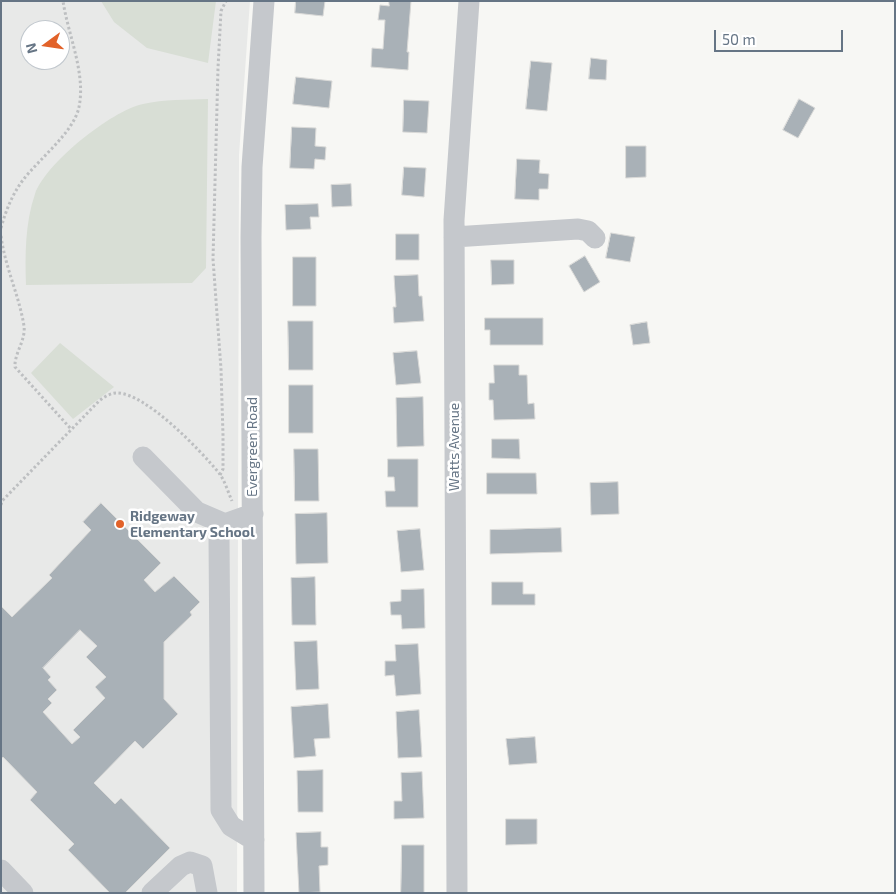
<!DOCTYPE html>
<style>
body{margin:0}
#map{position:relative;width:896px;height:894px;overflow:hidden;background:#f7f7f4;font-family:"Exo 2",sans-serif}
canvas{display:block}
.frame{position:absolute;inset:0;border:2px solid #667585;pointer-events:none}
.north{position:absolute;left:20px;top:20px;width:50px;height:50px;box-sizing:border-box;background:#fff;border:1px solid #c2c8ce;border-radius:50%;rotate:256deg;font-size:14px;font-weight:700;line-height:20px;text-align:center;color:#667585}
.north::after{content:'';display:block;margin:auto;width:18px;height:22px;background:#e26229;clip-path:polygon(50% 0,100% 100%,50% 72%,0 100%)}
.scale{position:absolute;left:714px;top:30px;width:129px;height:22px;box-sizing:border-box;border:2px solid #667585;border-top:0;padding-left:6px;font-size:15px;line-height:18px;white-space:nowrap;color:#667585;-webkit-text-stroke:4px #fff;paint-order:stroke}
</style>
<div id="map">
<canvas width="896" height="894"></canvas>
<div class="frame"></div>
<div class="north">N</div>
<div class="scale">50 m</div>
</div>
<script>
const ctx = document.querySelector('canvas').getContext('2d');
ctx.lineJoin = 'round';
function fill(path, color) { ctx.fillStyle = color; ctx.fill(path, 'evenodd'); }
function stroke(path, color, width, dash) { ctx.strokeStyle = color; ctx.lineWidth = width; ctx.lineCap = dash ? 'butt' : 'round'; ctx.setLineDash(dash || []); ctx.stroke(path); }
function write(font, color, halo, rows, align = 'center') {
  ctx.font = font + ' "Exo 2",sans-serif'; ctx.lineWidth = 5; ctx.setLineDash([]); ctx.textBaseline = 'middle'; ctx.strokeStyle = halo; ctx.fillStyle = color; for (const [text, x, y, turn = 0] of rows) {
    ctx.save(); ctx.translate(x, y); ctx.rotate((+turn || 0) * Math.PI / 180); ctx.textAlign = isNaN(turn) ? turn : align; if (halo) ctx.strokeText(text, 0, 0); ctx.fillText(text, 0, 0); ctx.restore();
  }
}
fill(new Path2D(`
 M1 1H250L239 155 237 893H1ZM30 30H60V60H30Z`), '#e8e9e8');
fill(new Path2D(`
 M101 1H216L208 63 147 48 114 22Z
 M208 99 206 268 192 283 26 285C25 255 25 223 35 194 46 163 111 111 143 104 164 99 187 100 208 99Z
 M60 343 114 387 73 419 31 373Z`), '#d8ded5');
const building = new Path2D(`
 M296 1H325L323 16 295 13Z
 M389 1H411L407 52H409L408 70 371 67 372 48 383 49 385 20H378L380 5 389 6Z
 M591 58 607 60 606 80 589 79Z
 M531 61 552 63 547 111 526 109Z
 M296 77 332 81 329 108 293 104Z
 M799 99 815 108 798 138 783 130Z
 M404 100 429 101 427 133 403 132Z
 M292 127 316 128 315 146 326 147 325 160 315 159 314 169 290 168Z
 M626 146H646V177L626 178Z
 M517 159 540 160 539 173 549 174 548 189H539V200L515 199Z
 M404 167 426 168 424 197 402 195Z
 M351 184 352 206 332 207 331 185Z
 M318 204 319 217H310L311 229 286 230 285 205Z
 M611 233 635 237 630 262 606 258Z
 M396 234H419V260H396Z
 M585 256 600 282 584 292 569 266Z
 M293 257H316V306H293Z
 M491 260H514V284L492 285Z
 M418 275 419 296H422L424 321 394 323 393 307H396L394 276Z
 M485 318H543V345H490V330H485Z
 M288 321H313V370H289Z
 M647 322 650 343 633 345 630 325Z
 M417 351 421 383 396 385 393 353Z
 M494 365H519V375H527L528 404 534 403 535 419 494 420 493 400H489V383H494Z
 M289 385H313V433H289Z
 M423 397 424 446 397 447 396 398Z
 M492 439H519L520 459 492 458Z
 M294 449H318L319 501H295Z
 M388 459H418V507H386L385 491H395L394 477H388Z
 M487 473H536L537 494H487Z
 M618 482 619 514 591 515 590 483Z
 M101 503 161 563 144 580 155 592 174 576 200 602 190 612 192 615 164 642V699L178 714 143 749 135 741 94 783 115 804 121 798 170 848 125 893H110L68 850 74 844 30 800 37 792 3 757 1 759V606L12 617 52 578 49 575 91 530 83 522ZM80 630 97 646 86 657 106 677 95 687 105 698 73 730 80 737 72 744 43 712 52 703 48 699 57 690 48 680 51 677 43 668Z
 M327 513 328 563 296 564 295 514Z
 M561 528 562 552 490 554V530Z
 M420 529 424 570 401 572 397 531Z
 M315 577 316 625H292L291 578Z
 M492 582H523V594H535V605H492Z
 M424 589 425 628 402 629 401 615H391L390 602 401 601V590Z
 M317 641 319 689 296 690 294 642Z
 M418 644 421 694 396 696 394 675 385 676V661H396L395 645Z
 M328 704 330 738 314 739 316 756 294 758 291 707Z
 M419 710 422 757 398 758 396 712Z
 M535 737 537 763 509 765 506 739Z
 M323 770V812H298L297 771Z
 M422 772 424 818 394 819V801H402L401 773Z
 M506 819H537V844L506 845Z
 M321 832V847H328V865L319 866 320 892 299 893 296 833Z
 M402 845H424V893H401Z`);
fill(building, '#a9b1b7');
stroke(building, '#d9d9d7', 1);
stroke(new Path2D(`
 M1 228C6 210 12 195 23 180 39 159 74 132 79 107 86 73 68 35 63 1
 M1 236C5 267 19 295 24 326 26 340 14 354 15 367L71 429
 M220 475 223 469V435L221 369 213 259 218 68 221 11 226 1
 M1 505 2 501 99 401C104 397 110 393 117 393 146 393 201 451 219 473 225 481 228 492 232 501`), '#bdbfc1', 3, [2.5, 2.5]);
stroke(new Path2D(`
 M454 237 578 229 588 231 595 238
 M143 457 197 512 225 524
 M253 514 225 524 219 537 221 810 231 826 254 840
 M1 870 23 893
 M152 893 181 866 190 862 202 866 207 893
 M254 893 251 237 252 167 264 1
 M457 893 454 220 469 1`), '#c5c8cc', 21);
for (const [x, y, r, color] of [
 [120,524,5,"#e26229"]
]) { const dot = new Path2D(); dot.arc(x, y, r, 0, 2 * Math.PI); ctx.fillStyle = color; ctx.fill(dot); stroke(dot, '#fff', 2); }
write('14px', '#667585', '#fff', [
 ["Evergreen Road",252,447,-90],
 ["Watts Avenue",454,447,-90]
]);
write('bold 14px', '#667585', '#fff', [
 ["Ridgeway",130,516],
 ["Elementary School",130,532]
], 'left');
</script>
